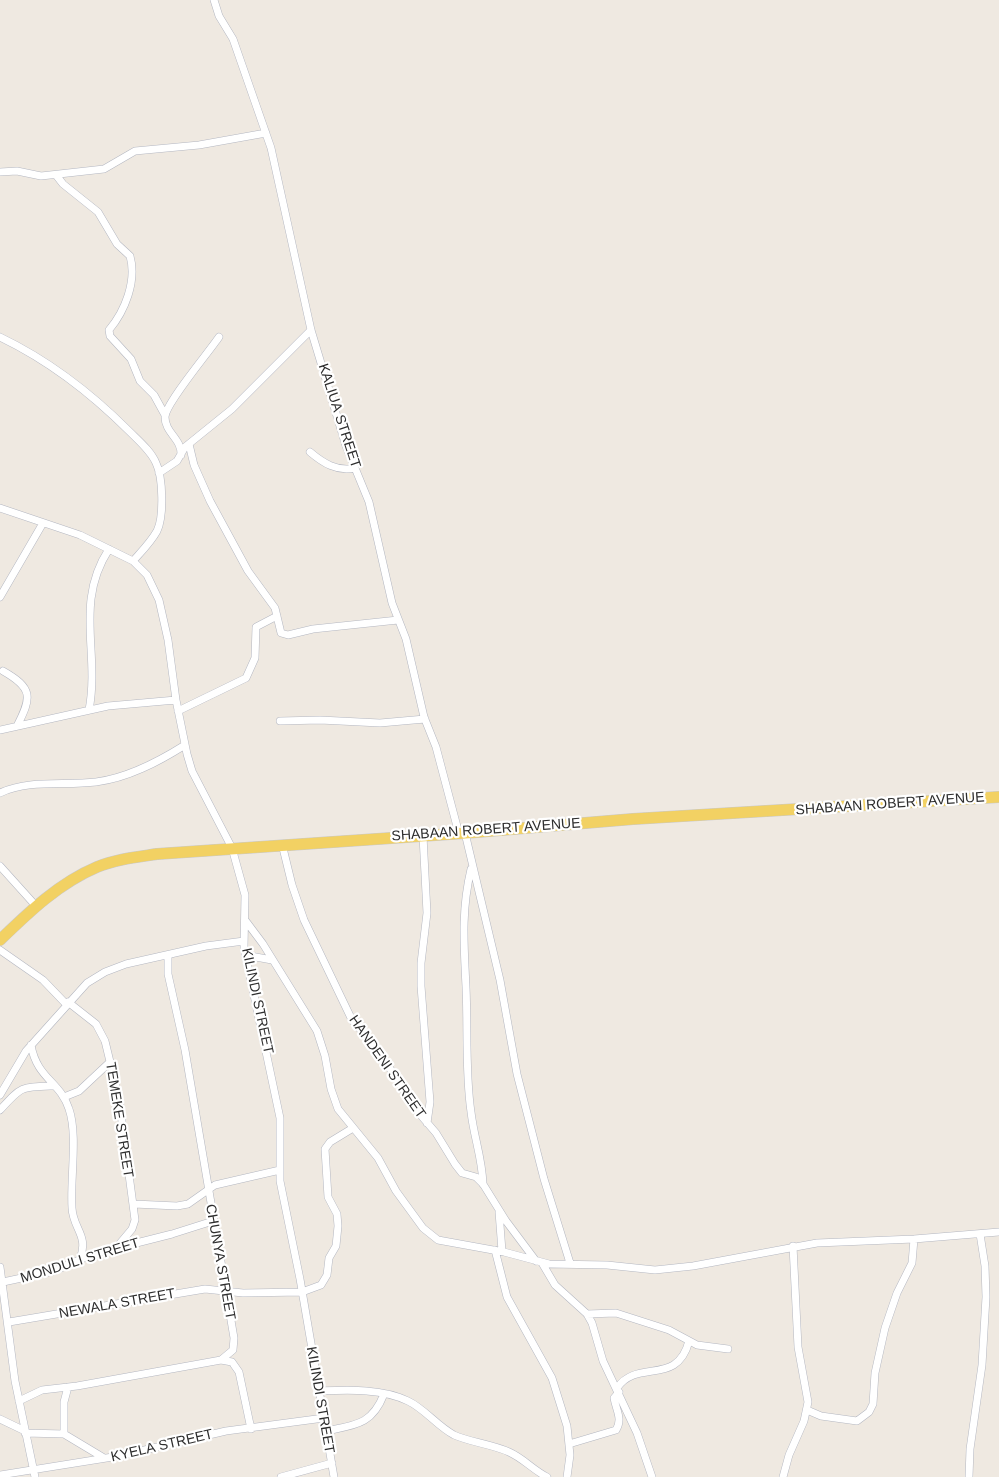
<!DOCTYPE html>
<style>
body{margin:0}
canvas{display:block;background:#efe9e1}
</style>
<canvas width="999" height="1477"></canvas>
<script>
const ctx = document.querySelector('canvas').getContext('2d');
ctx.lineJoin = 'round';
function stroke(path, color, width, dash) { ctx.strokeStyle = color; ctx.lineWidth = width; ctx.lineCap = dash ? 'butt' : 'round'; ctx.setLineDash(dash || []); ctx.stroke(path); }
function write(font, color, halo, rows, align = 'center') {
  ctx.font = font + ' Helvetica,sans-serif'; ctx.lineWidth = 4.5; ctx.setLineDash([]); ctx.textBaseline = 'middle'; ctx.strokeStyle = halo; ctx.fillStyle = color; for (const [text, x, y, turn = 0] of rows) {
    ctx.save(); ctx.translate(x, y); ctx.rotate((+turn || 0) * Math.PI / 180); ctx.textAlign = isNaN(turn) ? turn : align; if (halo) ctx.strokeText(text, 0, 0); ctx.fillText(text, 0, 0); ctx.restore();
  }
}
const street = new Path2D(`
 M214 0 219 16 233 39 271 148 311 330 346 446 369 502 392 603 406 639 424 717 436 747 459 834
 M0 172 17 171 41 176 104 169 135 151 199 145 266 133
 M56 175 63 184 98 212 117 244 130 256C137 281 125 311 109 330L110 336 131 359 140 381 154 395 165 415
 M0 337C48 360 92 394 129 431 139 441 151 451 156 463 163 477 164 517 157 531 151 542 141 552 133 561
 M189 444 194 465 210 501 248 571 275 608 281 633 288 635 313 629 398 620
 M310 452C323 463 337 472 355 468
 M181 455C182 439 165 433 165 417 165 404 209 352 219 337
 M159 473 177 461 185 447 232 409 311 330
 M0 508 80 535 133 561 147 575 159 600 168 640 176 700 187 754 192 771 232 848 245 895 244 948 280 1118V1181L300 1279 334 1477
 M0 597 43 523
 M3 671C33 688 32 697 17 726
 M89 710C100 652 74 603 109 549
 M178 711 246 678 255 658 256 627 277 616
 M280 721 320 720 380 723 425 719
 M0 730 108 706 176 700
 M0 793C29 779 65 786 96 782 128 778 158 762 185 745
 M465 833 500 980 517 1074 544 1179 570 1263
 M423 836 427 913 421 963V986L430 1102 427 1123
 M282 844 292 885 304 920 352 1020 378 1050 418 1112 436 1133 455 1164 462 1173 476 1177 483 1184 506 1221 536 1261
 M0 866 36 906
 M471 869C461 911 464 945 466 987 468 1029 465 1071 471 1112 474 1138 482 1157 483 1184
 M245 920 263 944 317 1031 325 1056 331 1089 338 1109 378 1158 396 1191 423 1228 438 1240 504 1252 549 1264 607 1265 655 1270 693 1266 817 1243 914 1239 999 1232
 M0 950 43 980 66 1004
 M245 955 272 960
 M68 1002 96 1024 105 1041 119 1099 135 1220 132 1229 116 1248
 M31 1045C37 1079 60 1081 69 1109 78 1135 70 1179 72 1208 73 1229 89 1235 80 1259
 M0 1095 26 1051 87 983 105 972 126 964 206 946 244 941
 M64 1097 79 1091 110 1062
 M0 1110C22 1086 20 1087 54 1086
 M134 1204 177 1206 188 1204 215 1185 280 1170
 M499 1212 502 1251
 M495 1250 507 1297 552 1378 567 1426 570 1455 567 1477
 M542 1263 555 1285 587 1314 592 1323 603 1361 637 1433 652 1477
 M0 1267 15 1381 35 1477
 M3 1282 54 1271 93 1254 172 1234 213 1221
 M587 1314 616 1313 669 1330 697 1345 728 1349
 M9 1322 205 1289 243 1293 302 1292 321 1285 327 1275 329 1258 336 1246 338 1226 337 1214 328 1197 325 1149 330 1142 353 1128
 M221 1360 232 1362 239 1372 251 1429
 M617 1388C638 1358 677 1387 689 1341
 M318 1391C347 1390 382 1388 408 1401 425 1409 437 1426 454 1435 469 1442 491 1444 509 1452 523 1458 533 1470 547 1477
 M19 1401 42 1390 77 1386 221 1360 233 1350 234 1338 185 1050 168 974V955
 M807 1410 821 1416 857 1421 869 1412 873 1404 875 1373 885 1328 897 1293 912 1263 914 1239
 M0 1419 25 1431
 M326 1431C355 1425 372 1425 384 1394
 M25 1433 64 1434 104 1458
 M64 1434V1402L68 1387
 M569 1444 616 1430C623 1419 616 1410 614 1398L619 1392
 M0 1475 119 1456 226 1431 324 1418
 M281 1477 332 1463
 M783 1477 789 1455 804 1421 808 1402 798 1347 793 1246
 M969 1477 970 1449 982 1365 986 1297 985 1266 980 1234`);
const primary = new Path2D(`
 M0 940C29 912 59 883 97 867 116 859 137 857 157 854L465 833 633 819 999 797`);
stroke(street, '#b4b7c1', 8);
stroke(primary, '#c9c9c9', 12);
stroke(street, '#fff', 7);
stroke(primary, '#f2d163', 11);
write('14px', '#2e2e2e', '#fff', [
 ["KALIUA STREET",339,416,72],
 ["SHABAAN ROBERT AVENUE",890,804,-4],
 ["SHABAAN ROBERT AVENUE",486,830,-4],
 ["KILINDI STREET",257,1001,78],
 ["HANDENI STREET",387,1067,55],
 ["TEMEKE STREET",119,1120,81],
 ["MONDULI STREET",80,1261,-17],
 ["CHUNYA STREET",220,1262,80],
 ["NEWALA STREET",117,1304,-10],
 ["KILINDI STREET",320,1400,80],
 ["KYELA STREET",162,1446,-13]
]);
</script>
